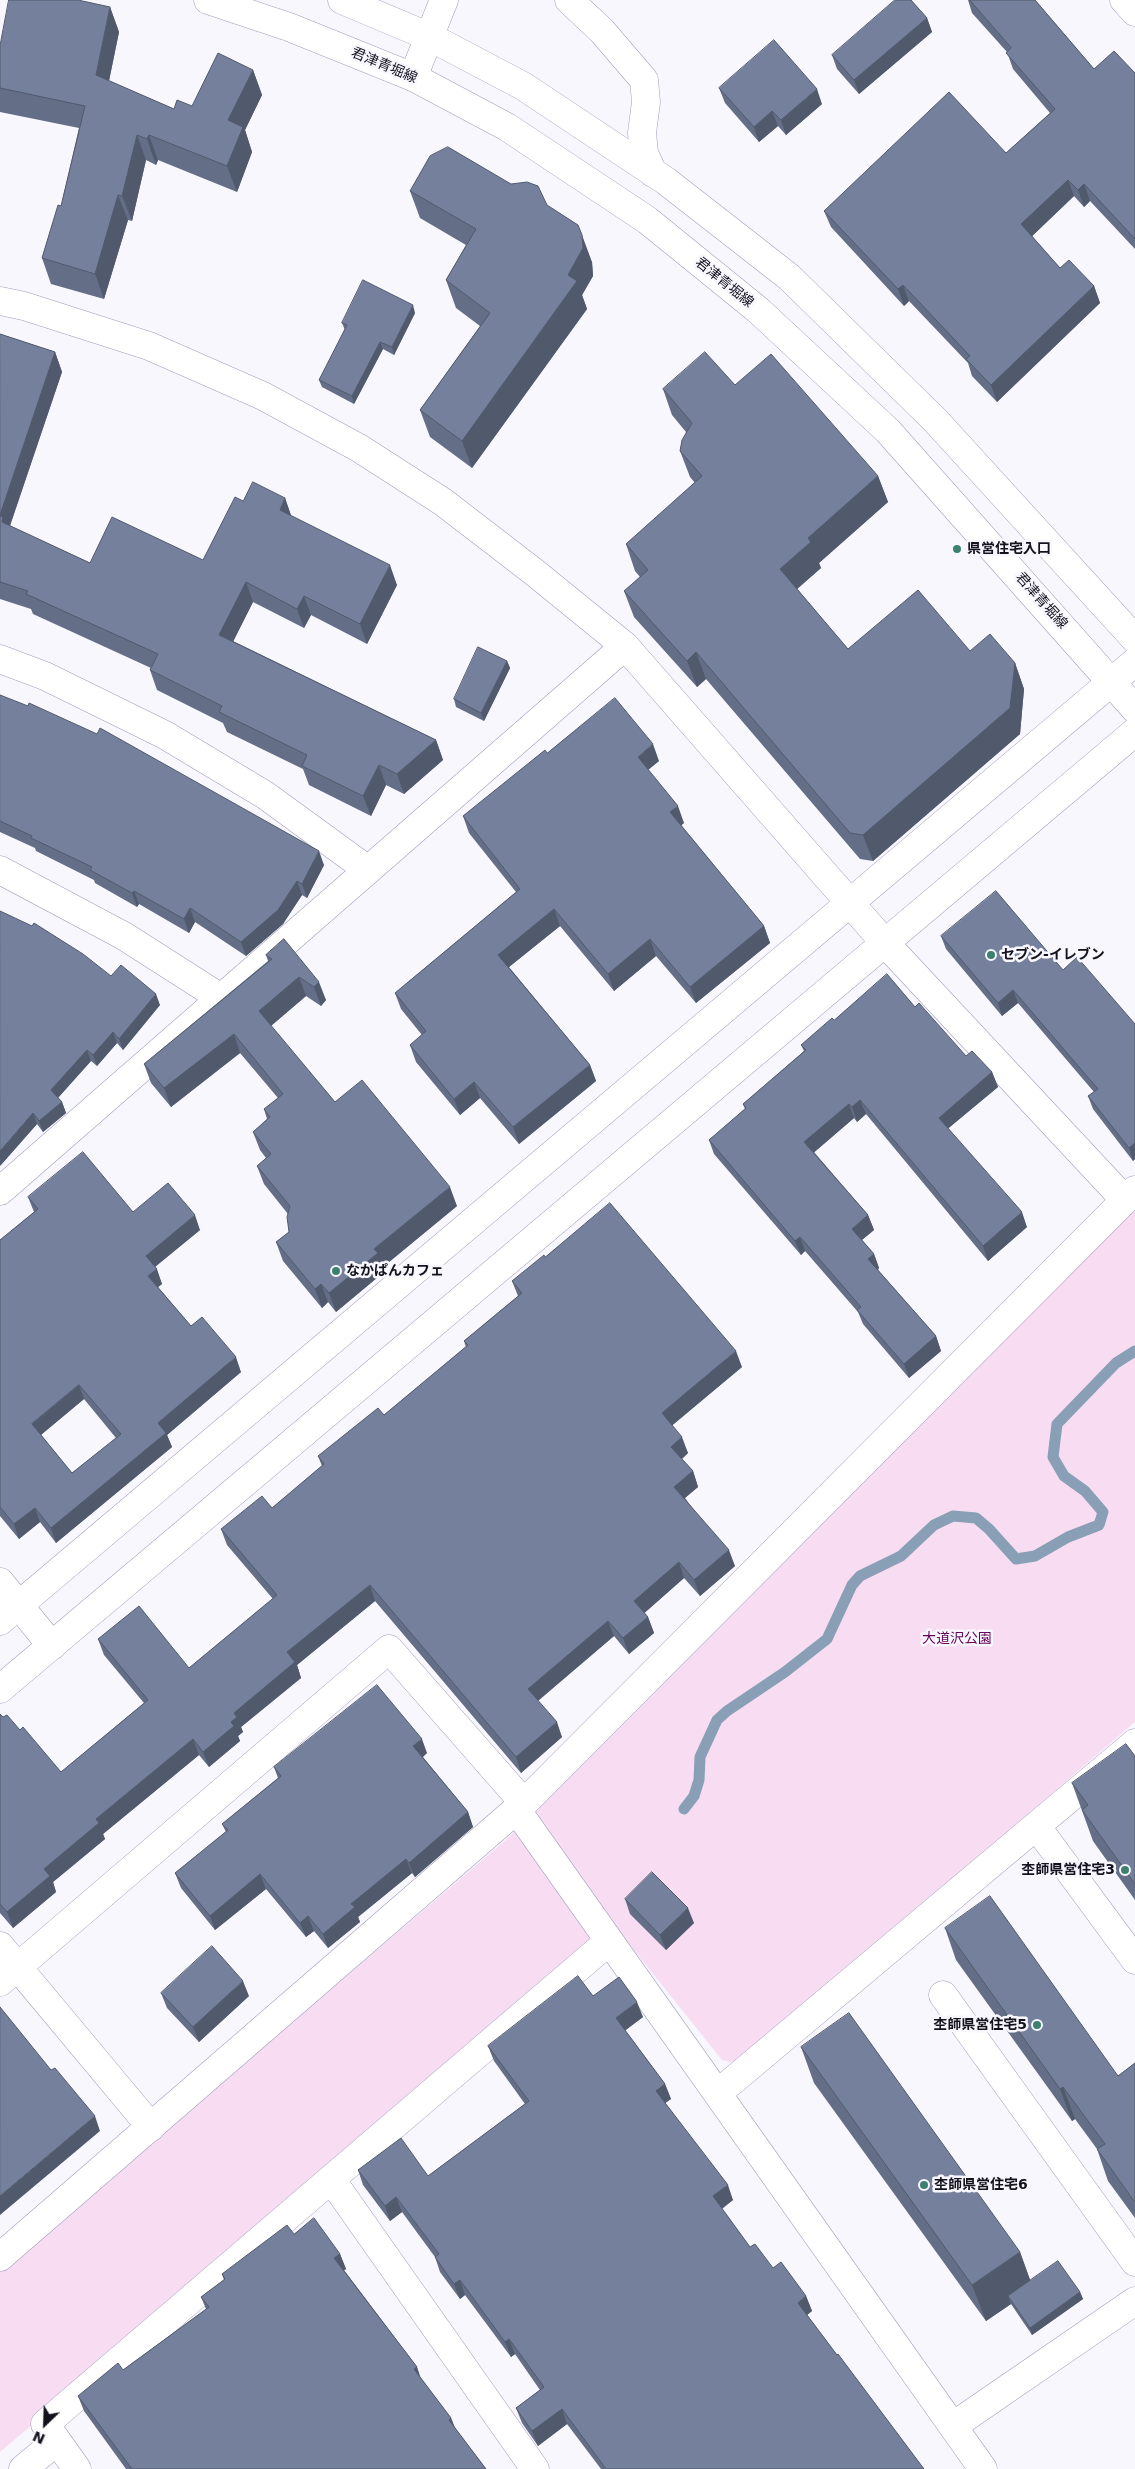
<!DOCTYPE html>
<meta charset="utf-8">
<style>
body{margin:0}
#map{position:relative;width:1135px;height:2469px;overflow:hidden;background:#f8f7fe;font-family:"DejaVu Sans",sans-serif}
canvas{display:block}
.north{position:absolute;left:20px;top:2399px;width:50px;height:50px;-webkit-text-stroke:4px #f8f7fe;paint-order:stroke;rotate:204deg;font-size:14px;font-weight:700;line-height:20px;text-align:center;color:#13121d}
.north::after{content:'';display:block;margin:auto;width:18px;height:22px;background:#13121d;clip-path:polygon(50% 0,100% 100%,50% 72%,0 100%)}
</style>
<div id="map">
<canvas width="1135" height="2469"></canvas>
<div class="north">N</div>
</div>
<script>
const ctx = document.querySelector('canvas').getContext('2d');
ctx.lineJoin = 'round';
function fill(path, color) { ctx.fillStyle = color; ctx.fill(path, 'evenodd'); }
function stroke(path, color, width, dash) { ctx.strokeStyle = color; ctx.lineWidth = width; ctx.lineCap = dash ? 'butt' : 'round'; ctx.setLineDash(dash || []); ctx.stroke(path); }
function write(font, color, halo, rows, align = 'center') {
  ctx.font = font + ' "DejaVu Sans","Noto Sans JP",sans-serif'; ctx.lineWidth = 5; ctx.setLineDash([]); ctx.textBaseline = 'middle'; ctx.strokeStyle = halo; ctx.fillStyle = color; for (const [text, x, y, turn = 0] of rows) {
    ctx.save(); ctx.translate(x, y); ctx.rotate((+turn || 0) * Math.PI / 180); ctx.textAlign = isNaN(turn) ? turn : align; if (halo) ctx.strokeText(text, 0, 0); ctx.fillText(text, 0, 0); ctx.restore();
  }
}
fill(new Path2D(`
 M1135 1208V1722L737 2064 722 2060 617 1929 0 2452V2272L508 1838Z`), '#f8ddf2');
stroke(new Path2D(`
 M684 1809 694 1796 699 1780 700 1757 717 1720 727 1711 785 1672 827 1639 852 1585 860 1576 901 1556 934 1525 953 1516 976 1518 989 1529 1016 1559 1035 1556 1068 1537 1099 1525 1103 1512 1085 1491 1064 1476 1053 1457 1057 1424 1116 1363 1135 1351`), '#899fb5', 11);
const minor = new Path2D(`
 M569 0 602 31 644 80 646 102 642 133 644 153 653 173
 M1124 0 1135 12
 M0 659 45 676 165 735 265 795 368 870
 M0 870 124 936 221 998
 M885 943 1124 1199
 M0 1191 625 646
 M516 1809 983 2469
 M1037 1827 1135 1960
 M0 1946 151 2127
 M0 1982 389 1649 524 1803
 M943 1995 1135 2262
 M718 2093 1135 1743
 M331 2179 535 2469
 M0 2257 524 1803 1135 1190
 M953 2426 1135 2301
 M23 2469 57 2441
 M77 2469 45 2424 608 1942`);
const tertiary = new Path2D(`
 M413 77 444 0
 M0 301 24 306 149 346 263 396 359 448 443 502 534 572 625 646 885 943
 M0 1582 52 1646
 M0 1621 1135 662
 M0 1689 1135 732`);
const secondary = new Path2D(`
 M208 0 289 27 413 77 507 127 647 220 758 310 888 431 1135 709
 M342 0 430 37 523 86 666 181 789 277 935 420 1135 639`);
stroke(minor, '#a09dbc', 29);
stroke(tertiary, '#a09dbc', 29);
stroke(secondary, '#a09dbc', 29);
stroke(minor, '#fff', 28);
stroke(tertiary, '#fff', 28);
stroke(secondary, '#fff', 28);
fill(new Path2D(`
 M968 0H1035L1094 69 1135 73V249L1090 201 1084 207 1074 196 1032 236 1060 268 1094 286 1100 303 997 402 972 376 968 363 909 301 904 306 831 227 824 211 1006 153 1050 113 1013 69 1007 52 972 13Z
 M110 7 119 32 109 81 174 109 192 106 253 70 262 95 245 130 252 152 237 192 158 160 156 165 146 160 132 221 128 220 104 299 51 284 42 258 61 206 79 128 0 112V46Z
 M927 18 932 32 859 94 837 69 832 55Z
 M719 88 822 104 786 135 778 126 759 142 725 103Z
 M410 191 547 205 592 262 593 276 582 295 587 309 472 468 430 437 420 410 480 326 456 308 446 280 466 245 420 218Z
 M415 313 394 355 383 349 354 404 322 387 319 380 345 330 342 323Z
 M0 334 55 352 62 372 10 526 90 563 203 560 243 501 285 498 291 516 397 585 367 644 311 615 304 628 253 602 233 641 436 740 443 760 404 794 386 785 371 816 309 785 303 769 227 732 223 723 157 690 150 670 151 668 33 614 31 609 0 599Z
 M735 385 878 476 888 502 819 563 821 568 797 589 848 649 970 651 1015 663 1024 689 1020 734 873 861 860 859 706 679 697 687 634 617 624 591 640 577 635 571 626 544 695 483 690 477 680 451 686 432 672 415 663 389Z
 M507 661 510 668 484 721 456 707 454 699Z
 M0 695 324 865 307 898 302 895 283 924 246 956 195 922 189 933 139 904 137 907 95 883 94 880 36 851 35 848 0 832Z
 M547 753 659 761 648 770 684 823 681 825 764 926 770 943 696 1003 656 956 614 991 560 926 509 967 590 1065 596 1081 519 1144 480 1098 460 1115 416 1062 410 1045 422 1035 401 1009 395 993 516 892 469 833 463 816Z
 M941 936 1063 970 1135 1024V1159L1133 1161 1093 1109 1088 1096 1094 1092 1018 1003 1002 1016 946 949Z
 M284 939 326 1000 321 1006 306 996 271 1026 335 1102 457 1206 383 1267 384 1272 336 1312 328 1302 322 1308 283 1261 276 1242 289 1232 288 1214 264 1184 257 1166 266 1158 260 1150 253 1132 267 1119 264 1109 278 1098 240 1053 171 1107 151 1083 144 1064 268 961 266 955Z
 M111 976 160 1005 123 1050 117 1043 97 1066 91 1061 58 1098 62 1102 66 1113 43 1132 37 1124 0 1166Z
 M915 1007 966 1056 992 1072 998 1087 948 1128 1027 1227 988 1261 866 1114 857 1122 854 1118 814 1152 868 1215 874 1230 862 1240 874 1254 879 1268 878 1270 936 1336 941 1351 909 1378 863 1324 858 1312 805 1251 801 1255 714 1154 709 1140 745 1109 743 1104 804 1051 801 1045 834 1020Z
 M28 1197 133 1212 200 1230 155 1267 162 1284 158 1287 191 1326 241 1372 167 1435 172 1447 56 1543 40 1522 19 1539 0 1516V1240L34 1212ZM84 1399 116 1438 72 1473 41 1435Z
 M545 1257 742 1367 672 1425 688 1453 682 1459 693 1471 698 1487 685 1498 735 1566 700 1596 684 1578 644 1613 648 1617 654 1633 629 1654 614 1636 538 1701 562 1737 521 1773 375 1601 297 1665 301 1678 241 1727 243 1732 238 1736 240 1741 209 1767 199 1755 103 1834 105 1839 53 1882 56 1892 13 1928 0 1913V1714L3 1717 20 1730 61 1772 144 1703 104 1655 98 1639 189 1668 273 1599 227 1545 221 1529 272 1508 322 1466 318 1456 384 1415 466 1347 464 1341 518 1296 512 1281Z
 M427 1753 423 1757 468 1812 473 1827 415 1877 412 1873 358 1917 360 1922 328 1948 314 1931 306 1937 266 1889 215 1930 181 1888 175 1873 226 1832 222 1824 278 1778 274 1767Z
 M1135 1756V1900L1093 1841 1072 1783Z
 M625 1899 694 1923 666 1950 630 1914Z
 M945 1928 1118 2076 1135 2063V2218L1108 2181 1097 2149 1075 2119 1072 2121 956 1960Z
 M161 1993 249 1996 199 2042 167 2008Z
 M593 1996 643 2017 625 2030 665 2084 671 2099 665 2103 733 2200 722 2209 750 2247 773 2268 806 2296 812 2311 807 2315 837 2355 924 2469H601L567 2424 538 2446 522 2423 516 2408 540 2390 515 2354 511 2357 465 2295 460 2299 440 2272 435 2257 402 2212 390 2221 363 2185 358 2170 428 2176 525 2104 494 2061 488 2046Z
 M801 2047 1020 2252 1030 2280 1080 2292 1083 2299 1032 2335 1011 2304 986 2321 814 2083Z
 M294 2234 340 2254 346 2269 344 2270 417 2367 420 2377 451 2418 455 2428 486 2469H126L84 2411 78 2396 123 2370 206 2309 201 2297 224 2280 222 2274Z`), '#646e86');
fill(new Path2D(`
 M110 7 119 32 105 100 96 75Z
 M927 18 932 32 859 94 854 80Z
 M253 70 262 95 245 130 252 152 237 192 227 166 228 120Z
 M817 89 822 104 786 135 781 120Z
 M772 111 778 126 759 142 754 127Z
 M137 135 146 160 132 221 122 196Z
 M149 135 158 160 156 165 147 139Z
 M1068 180 1074 196 1027 241 1021 224Z
 M1084 184 1090 201 1084 207 1078 190Z
 M118 195 128 220 104 299 95 274Z
 M582 235 592 262 593 276 582 295 587 309 472 468 462 441Z
 M903 285 909 301 904 306 898 289Z
 M1094 286 1100 303 997 402 991 385Z
 M413 305 415 313 394 355 392 347Z
 M380 342 383 349 354 404 352 396Z
 M55 352 62 372 8 531 9 542 0 515Z
 M878 476 888 502 819 563 821 568 789 596 780 569 808 538Z
 M285 498 292 518 280 510Z
 M390 565 397 585 367 644 360 624Z
 M246 582 253 602 227 654 219 635Z
 M304 596 311 615 304 628 297 609Z
 M696 652 706 679 697 687 687 661Z
 M507 661 510 668 484 721 481 713Z
 M1015 663 1024 689 1020 734 873 861 863 835Z
 M436 740 443 760 404 794 397 774Z
 M653 744 659 761 644 773 638 757Z
 M379 765 386 785 371 816 363 796Z
 M678 806 684 823 677 829 670 812Z
 M319 851 324 865 307 898 302 884Z
 M297 881 302 895 283 924 246 956 241 942Z
 M134 891 139 904 137 907 132 893Z
 M190 908 195 922 189 933 184 919Z
 M554 909 560 926 504 971 498 955Z
 M764 926 770 943 696 1003 690 987Z
 M650 939 656 956 614 991 608 974Z
 M299 977 306 996 266 1030 259 1011Z
 M319 982 326 1000 321 1006 314 987Z
 M1013 990 1018 1003 1002 1016 998 1003Z
 M156 994 160 1005 123 1050 119 1039Z
 M113 1032 117 1043 97 1066 93 1055Z
 M234 1034 240 1053 171 1107 164 1088Z
 M87 1050 91 1061 55 1101 51 1090Z
 M590 1065 596 1081 519 1144 513 1127Z
 M992 1072 998 1087 944 1132 939 1118Z
 M474 1082 480 1098 460 1115 454 1099Z
 M860 1100 866 1114 857 1122 852 1107Z
 M62 1102 66 1113 43 1132 39 1121Z
 M849 1104 854 1118 810 1156 804 1142Z
 M33 1113 37 1124 0 1166V1151Z
 M1135 1143V1159L1133 1161 1129 1148Z
 M450 1187 457 1206 383 1267 384 1272 336 1312 329 1293 374 1249Z
 M1022 1212 1027 1227 988 1261 983 1246Z
 M195 1215 200 1230 151 1270 146 1256Z
 M868 1215 874 1230 858 1243 852 1229Z
 M800 1237 805 1251 801 1255 795 1241Z
 M874 1254 879 1268 873 1273 868 1259Z
 M157 1269 162 1284 153 1291 148 1276Z
 M321 1284 328 1302 322 1308 315 1289Z
 M936 1336 941 1351 909 1378 904 1364Z
 M736 1351 742 1367 668 1429 662 1413Z
 M236 1357 241 1372 167 1435 172 1447 56 1543 51 1528 158 1423Z
 M79 1385 84 1399 37 1438 32 1424Z
 M682 1437 688 1453 677 1463 671 1447Z
 M693 1471 698 1487 680 1502 674 1487Z
 M35 1508 40 1522 19 1539 14 1524Z
 M729 1550 735 1566 700 1596 694 1580Z
 M679 1562 684 1578 640 1617 634 1601Z
 M370 1585 375 1601 297 1665 301 1678 241 1727 243 1732 238 1736 240 1741 209 1767 203 1752 231 1722 234 1713 287 1652Z
 M648 1617 654 1633 629 1654 623 1638Z
 M608 1621 614 1636 534 1704 528 1689Z
 M557 1722 562 1737 521 1773 516 1757Z
 M193 1739 199 1755 103 1834 105 1839 53 1882 56 1892 13 1928 7 1912 44 1869 96 1819Z
 M422 1739 427 1753 419 1760 413 1746Z
 M468 1812 473 1827 415 1877 409 1863Z
 M406 1859 412 1873 358 1917 360 1922 328 1948 323 1934 351 1904Z
 M260 1874 266 1889 215 1930 210 1916Z
 M688 1908 694 1923 666 1950 660 1935Z
 M308 1916 314 1931 306 1937 300 1923Z
 M243 1981 249 1996 199 2042 193 2027Z
 M637 2002 643 2017 622 2033 616 2018Z
 M665 2084 671 2099 661 2106 656 2091Z
 M1063 2087 1075 2119 1072 2121 1060 2089Z
 M95 2116 100 2131 0 2215V2196Z
 M728 2185 733 2200 718 2211 713 2196Z
 M396 2197 402 2212 390 2221 385 2206Z
 M1020 2252 1033 2288 1008 2296 1011 2304 986 2321 972 2285Z
 M340 2254 346 2269 340 2273 334 2258Z
 M460 2280 465 2295 460 2299 454 2284Z
 M1080 2292 1083 2299 1032 2335 1030 2328Z
 M806 2296 812 2311 803 2318 798 2303Z
 M509 2339 515 2354 511 2357 505 2342Z
 M417 2367 422 2382 414 2369Z
 M562 2409 567 2424 538 2446 532 2431Z
 M451 2418 457 2433 449 2420Z`), '#515a6d');
const building = new Path2D(`
 M9 0H78L110 7 96 75 174 109 177 100 192 106 218 53 253 70 228 120 243 127 227 166 149 135 147 139 137 135 122 196 118 195 95 274 42 258 58 205 61 206 85 106 0 88V46Z
 M895 0H911L927 18 854 80 832 55Z
 M970 0H1035L1094 69 1114 51 1135 73V239L1084 184 1078 190 1068 180 1021 224 1060 268 1069 260 1094 286 991 385 966 359 970 356 903 285 898 289 824 211 949 92 1006 153 1055 109 1006 53 1011 48Z
 M774 40 817 89 781 120 772 111 754 127 719 88Z
 M448 147 511 184 527 182 538 186 547 205 578 225 582 235 583 248 568 275 577 281 462 441 420 410 490 313 446 280 476 229 410 191 430 156Z
 M363 280 413 305 392 347 380 342 352 396 319 380 347 325 342 323Z
 M0 334 55 352 0 515Z
 M705 352 735 385 771 354 878 476 808 538 811 542 780 569 848 649 918 590 970 651 990 634 1015 663 1010 708 863 835 850 833 696 652 687 661 624 591 648 570 626 544 702 476 680 451 682 440 692 423 663 389Z
 M253 482 285 498 280 510 390 565 360 624 304 596 297 609 246 582 219 635 436 740 397 774 379 765 363 796 302 766 307 755 219 712 222 706 150 670 158 654 26 594 28 591 0 582V516L3 517 2 522 90 563 112 517 203 560 235 497 243 501Z
 M478 647 507 661 481 713 454 699Z
 M0 695 28 706 29 703 97 734 100 728 319 851 302 884 297 881 278 910 241 942 190 908 184 919 134 891 132 893 90 870 92 867 31 838 32 836 0 821Z
 M615 698 653 744 638 757 678 806 670 812 764 926 690 987 650 939 608 974 554 909 498 955 590 1065 513 1127 474 1082 454 1099 410 1045 426 1031 395 993 520 889 463 816 545 750 547 753Z
 M996 891 1063 970 1077 957 1135 1024V1143L1129 1148 1088 1096 1098 1089 1013 990 998 1003 941 936Z
 M0 911 32 926 34 923 83 954 111 976 121 965 156 994 119 1039 113 1032 93 1055 87 1050 51 1090 62 1102 39 1121 33 1113 0 1151Z
 M284 939 319 982 314 987 299 977 259 1011 335 1102 362 1080 450 1187 374 1249 378 1253 329 1293 321 1284 315 1289 276 1242 289 1232 287 1217 290 1206 257 1166 271 1154 253 1132 270 1117 264 1109 283 1094 234 1034 164 1088 144 1064 272 959 266 955Z
 M887 974 915 1007 919 1003 966 1056 972 1051 992 1072 939 1118 1022 1212 983 1246 860 1100 852 1107 849 1104 804 1142 868 1215 852 1229 874 1254 868 1259 936 1336 904 1364 857 1310 861 1307 800 1237 795 1241 709 1140 746 1108 743 1104 806 1050 801 1045 832 1018 834 1020Z
 M83 1152 133 1212 168 1183 195 1215 146 1256 157 1269 148 1276 191 1326 202 1317 236 1357 158 1423 166 1433 51 1528 35 1508 14 1524 0 1507V1240L38 1209 28 1197ZM79 1385 121 1434 72 1473 32 1424Z
 M610 1203 736 1351 662 1413 682 1437 671 1447 693 1471 674 1487 729 1550 694 1580 679 1562 634 1601 648 1617 623 1638 608 1621 528 1689 557 1722 516 1757 370 1585 287 1652 295 1662 234 1713 237 1717 231 1722 234 1726 203 1752 193 1739 96 1819 99 1823 44 1869 50 1876 7 1912 0 1904V1714L3 1717 7 1715 20 1730 23 1727 61 1772 148 1700 98 1639 139 1606 189 1668 277 1595 221 1529 262 1496 272 1508 324 1464 318 1456 378 1408 384 1415 468 1345 464 1341 522 1293 512 1281 544 1255 545 1257Z
 M377 1685 422 1739 413 1746 468 1812 409 1863 406 1859 351 1904 355 1907 323 1934 308 1916 300 1923 260 1874 210 1916 175 1873 228 1830 222 1824 281 1776 274 1767Z
 M1126 1744 1135 1756V1884L1082 1810 1088 1805 1072 1783Z
 M652 1872 688 1908 660 1935 625 1899Z
 M990 1896 1118 2076 1135 2063V2201H1134L1097 2149 1105 2144 1063 2087 1060 2089 945 1928Z
 M212 1946 243 1981 193 2027 161 1993Z
 M578 1976 593 1996 619 1977 637 2002 616 2018 665 2084 656 2091 728 2185 713 2196 750 2247 755 2244 773 2268 781 2262 806 2296 798 2303 837 2355 838 2354 924 2469H606L562 2409 532 2431 516 2408 544 2387 509 2339 505 2342 460 2280 454 2284 435 2257 439 2254 396 2197 385 2206 358 2170 401 2138 428 2176 529 2101 488 2046Z
 M0 2007 51 2070 55 2068 95 2116 0 2196Z
 M849 2013 1020 2252 972 2285 801 2047Z
 M314 2218 340 2254 334 2258 417 2367 414 2369 451 2418 449 2420 486 2469H132L78 2396 118 2363 123 2370 209 2307 201 2297 225 2279 222 2274 287 2225 294 2234Z
 M1058 2261 1080 2292 1030 2328 1008 2296Z`);
fill(building, '#74809c');
stroke(building, '#515a6d', 1);
for (const [x, y, r, color] of [
 [957,549,5,"#3d8071"],
 [991,955,5,"#3d8071"],
 [336,1271,5,"#3d8071"],
 [1125,1870,5,"#3d8071"],
 [1037,2025,5,"#3d8071"],
 [924,2185,5,"#3d8071"]
]) { const dot = new Path2D(); dot.arc(x, y, r, 0, 2 * Math.PI); ctx.fillStyle = color; ctx.fill(dot); stroke(dot, '#f8f7fe', 2); }
write('14px', '#13121d', '#f8f7fe', [
 ["君津青堀線",384,66,23],
 ["君津青堀線",724,283,39],
 ["君津青堀線",1041,601,48]
]);
write('bold 14px', '#13121d', '#f8f7fe', [
 ["県営住宅入口",967,549],
 ["セブン-イレブン",1001,955],
 ["なかぱんカフェ",346,1271],
 ["杢師県営住宅3",1115,1870,"right"],
 ["杢師県営住宅5",1027,2025,"right"],
 ["杢師県営住宅6",934,2185]
], 'left');
write('14px', '#66015a', '#f8f7fe', [
 ["大道沢公園",957,1639]
]);
</script>
